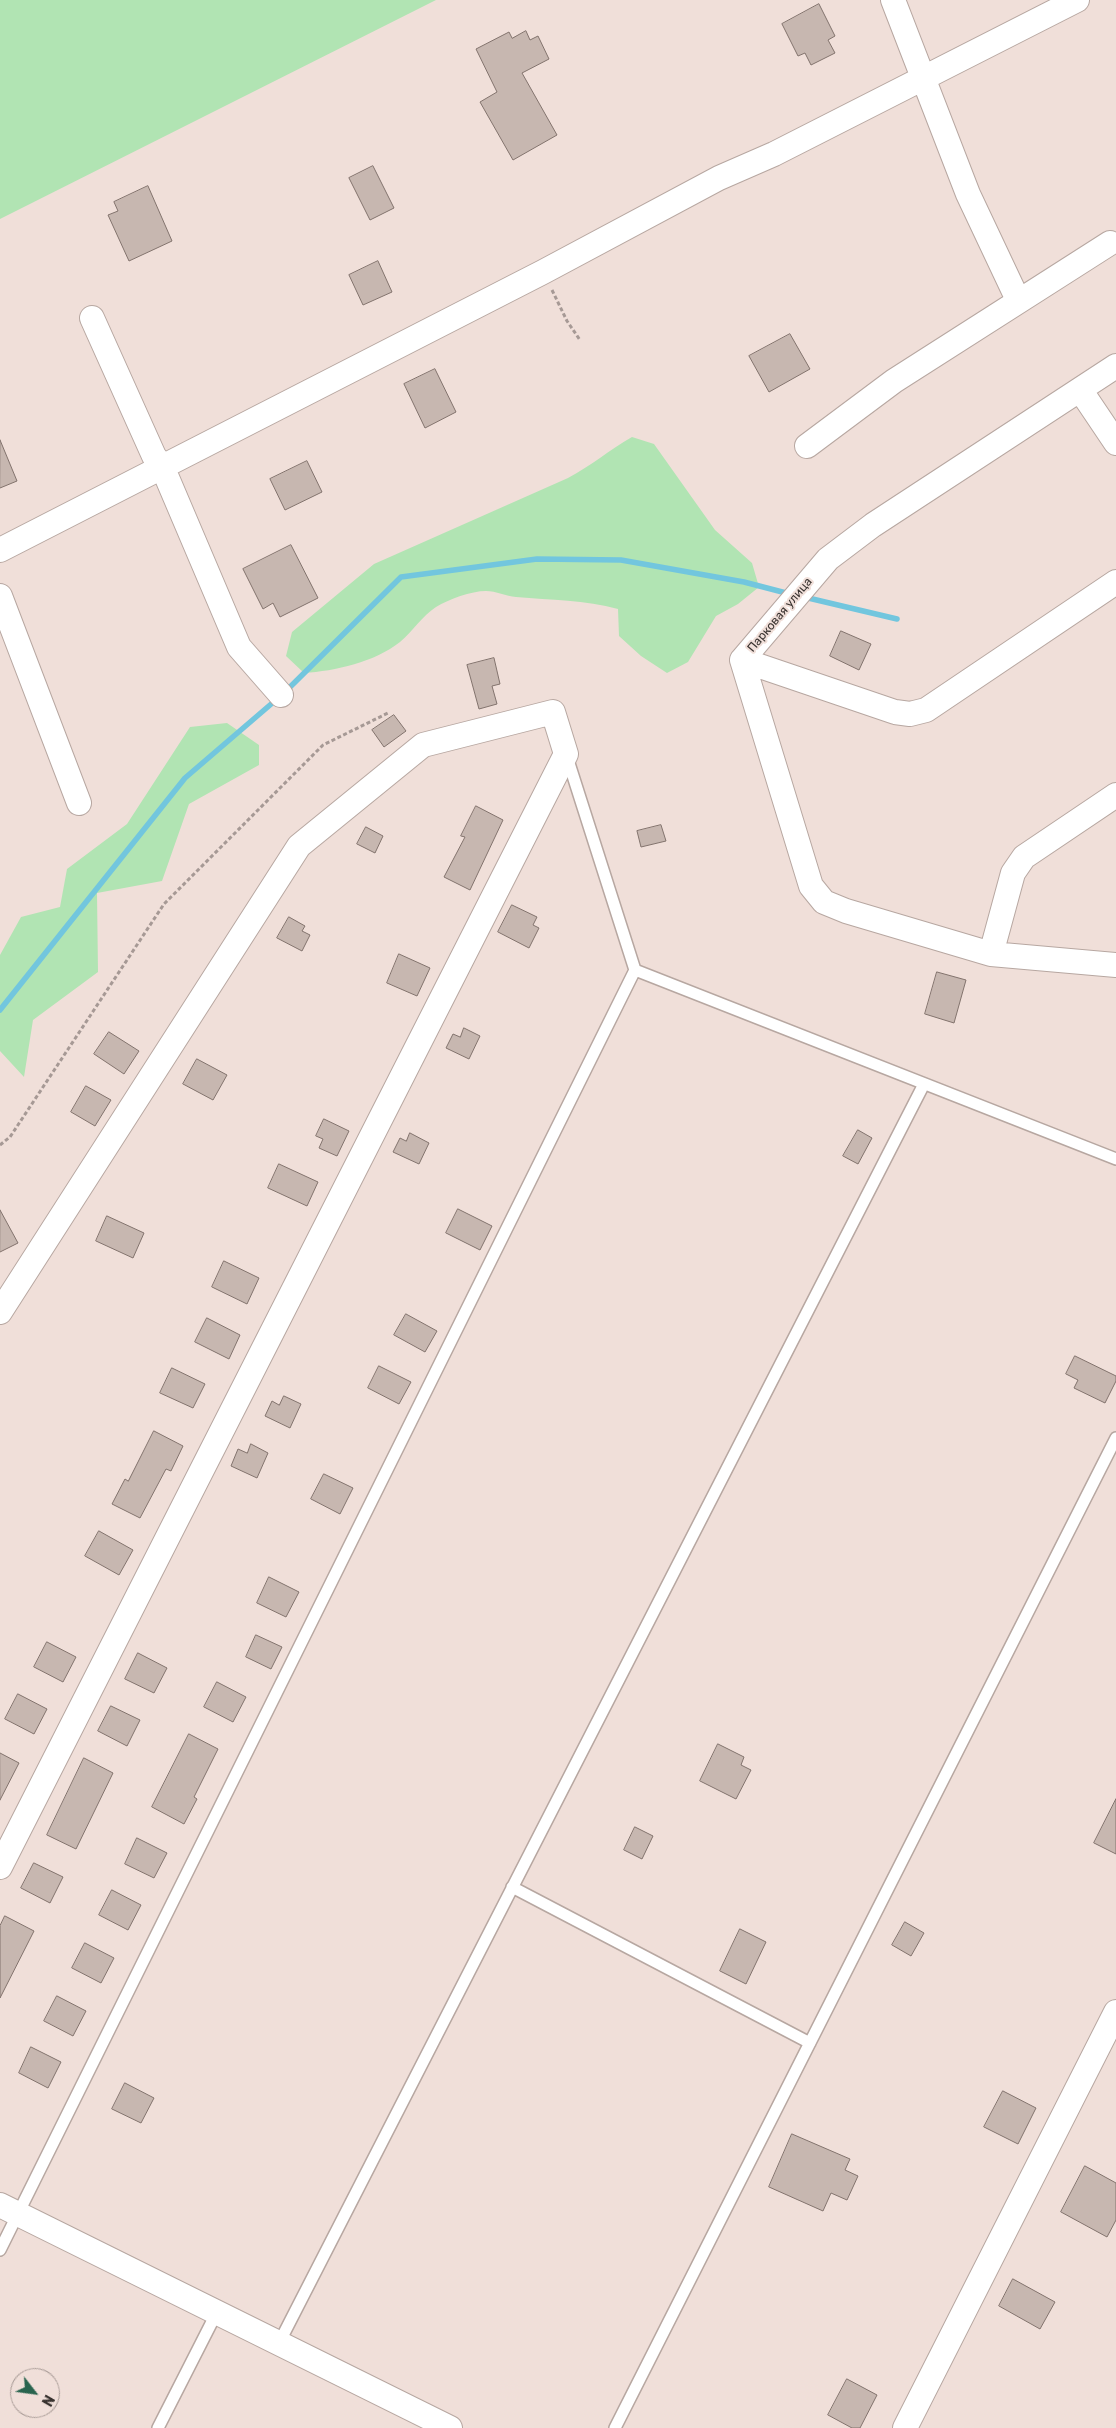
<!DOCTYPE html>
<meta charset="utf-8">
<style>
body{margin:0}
#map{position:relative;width:1116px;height:2428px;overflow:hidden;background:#f0dfd9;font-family:Rubik,sans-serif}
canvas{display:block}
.north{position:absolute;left:10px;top:2368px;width:50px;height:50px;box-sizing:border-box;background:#f0dfd9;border:1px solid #a79a95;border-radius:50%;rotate:120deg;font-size:14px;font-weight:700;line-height:20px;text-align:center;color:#393330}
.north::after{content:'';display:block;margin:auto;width:18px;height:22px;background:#29644e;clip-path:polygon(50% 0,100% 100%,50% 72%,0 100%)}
</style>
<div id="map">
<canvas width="1116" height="2428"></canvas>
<div class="north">N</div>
</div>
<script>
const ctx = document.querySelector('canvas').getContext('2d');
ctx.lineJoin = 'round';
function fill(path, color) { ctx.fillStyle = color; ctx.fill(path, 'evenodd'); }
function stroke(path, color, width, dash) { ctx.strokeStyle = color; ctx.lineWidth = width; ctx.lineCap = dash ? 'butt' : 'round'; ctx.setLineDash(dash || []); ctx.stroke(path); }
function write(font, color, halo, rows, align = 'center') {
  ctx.font = font + ' Rubik,sans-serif'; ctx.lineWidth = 4; ctx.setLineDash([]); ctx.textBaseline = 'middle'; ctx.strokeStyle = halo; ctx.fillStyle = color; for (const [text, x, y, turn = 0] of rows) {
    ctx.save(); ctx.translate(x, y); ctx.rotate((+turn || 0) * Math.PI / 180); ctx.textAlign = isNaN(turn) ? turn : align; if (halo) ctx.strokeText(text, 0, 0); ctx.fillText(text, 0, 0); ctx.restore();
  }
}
fill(new Path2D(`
 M0 0H436L0 219Z
 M632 437 654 444 715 530 752 563 759 587 738 604 716 616 688 662 667 673 641 656 619 636 618 609C585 600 551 600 516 597 506 596 496 591 486 591 471 591 449 599 436 607 422 616 413 631 400 642 375 662 335 671 304 673L286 656 292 632 374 564 568 478C591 466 609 450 632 437Z
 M227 723 259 745V765L189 804 162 881 97 893 98 972 33 1020 24 1077 0 1051V955L21 917 60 907 67 869 127 824 190 727Z`), '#b1e4b3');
stroke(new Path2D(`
 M804 597 897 619
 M286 691 401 577 537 559 621 560 744 582 790 594
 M0 1010 185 778 277 699`), '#72c6de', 5.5);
const building = new Path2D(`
 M819 4 835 36 828 40 835 53 811 65 805 53 798 56 782 24Z
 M526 31 530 40 538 36 549 59 522 73 557 135 513 160 480 102 497 92 476 49 509 32 512 38Z
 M373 166 394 208 370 220 349 178Z
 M148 186 172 241 129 261 108 215 118 211 114 202Z
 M378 261 392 292 363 305 349 275Z
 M790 334 810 369 769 392 749 356Z
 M435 369 456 412 425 428 404 384Z
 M0 440 17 481 0 488Z
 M307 461 322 492 285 510 270 479Z
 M291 545 318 598 280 617 273 603 263 609 243 569Z
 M841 631 871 644 859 670 830 656Z
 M494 658 500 684 492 686 497 704 479 709 467 665Z
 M394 715 406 731 384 747 372 730Z
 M476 806 503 820 470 890 444 877 465 837 461 836Z
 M661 825 666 841 641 847 637 831Z
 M366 827 383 836 375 853 357 844Z
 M512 905 537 917 533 925 539 928 529 948 498 932Z
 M289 917 305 926 302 931 310 935 302 951 277 938Z
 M399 954 430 968 417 996 387 983Z
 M937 972 966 980 954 1023 925 1014Z
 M464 1028 480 1036 469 1059 446 1048 453 1034 460 1037Z
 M109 1032 139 1051 124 1074 94 1054Z
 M197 1059 227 1075 213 1100 183 1084Z
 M86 1086 111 1100 95 1126 71 1112Z
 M324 1119 349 1131 337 1156 319 1148 323 1139 316 1136Z
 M858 1130 872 1138 858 1164 843 1156Z
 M410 1133 429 1143 419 1164 393 1152 400 1138 406 1141Z
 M279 1164 318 1182 307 1206 268 1188Z
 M458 1209 492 1226 480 1250 446 1233Z
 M0 1210 18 1243 0 1252Z
 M107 1216 144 1233 133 1258 96 1241Z
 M224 1261 259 1278 247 1304 212 1287Z
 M406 1314 437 1331 425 1352 394 1335Z
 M207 1318 240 1335 229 1359 195 1342Z
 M1075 1356 1116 1376V1381L1105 1403 1074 1388 1078 1380 1066 1374Z
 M379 1366 411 1382 399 1404 368 1388Z
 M172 1368 205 1384 193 1408 160 1393Z
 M284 1396 301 1404 290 1428 265 1416 272 1401 279 1405Z
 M154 1431 183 1446 171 1471 166 1469 140 1518 112 1504 125 1479 128 1481Z
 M251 1444 268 1453 257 1478 231 1466 238 1449 247 1453Z
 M324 1474 353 1488 340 1514 311 1499Z
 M99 1531 133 1550 119 1575 85 1556Z
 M269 1577 299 1592 286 1617 257 1603Z
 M256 1635 282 1647 271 1669 246 1657Z
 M47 1642 76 1657 63 1682 34 1667Z
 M138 1653 167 1668 154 1693 125 1679Z
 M217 1682 246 1697 233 1722 204 1707Z
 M18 1694 47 1709 34 1734 5 1719Z
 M111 1706 140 1720 127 1746 98 1731Z
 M189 1734 218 1749 194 1797 197 1799 184 1824 152 1807Z
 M718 1744 744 1757 741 1765 751 1770 736 1799 700 1781Z
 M0 1753 19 1763 0 1800Z
 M84 1758 113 1773 76 1849 47 1835Z
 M1116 1799V1854L1094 1843Z
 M635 1827 653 1836 642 1859 624 1850Z
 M137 1838 167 1853 154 1878 125 1864Z
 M34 1863 63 1877 50 1903 21 1888Z
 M112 1890 141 1905 128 1930 99 1915Z
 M5 1916 34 1931 0 1998V1926Z
 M905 1922 924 1933 911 1956 892 1945Z
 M740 1929 766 1942 746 1984 720 1971Z
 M85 1943 114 1958 101 1983 72 1968Z
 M57 1996 86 2011 73 2036 44 2021Z
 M31 2047 61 2062 48 2088 19 2073Z
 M125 2083 154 2098 141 2123 112 2109Z
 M1003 2091 1036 2108 1018 2144 984 2127Z
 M792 2134 850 2159 845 2170 858 2176 847 2200 831 2193 823 2211 769 2187Z
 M1085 2166 1116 2183V2220L1107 2237 1061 2212Z
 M1013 2279 1055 2302 1040 2329 999 2306Z
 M847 2379 877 2395 860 2428H852L828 2415Z`);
fill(building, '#c7b7b0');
stroke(building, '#82736d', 1);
const service = new Path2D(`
 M567 757 635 970 1116 1159
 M512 1887 810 2043
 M0 2250 635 970
 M279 2343 924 1084
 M158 2428 217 2312
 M615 2428 1116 1438`);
const minor = new Path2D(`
 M893 0 968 194 1018 300
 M92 318 154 456 162 466 239 647 281 695
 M1081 391 1116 443
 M807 446 894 381 1110 243
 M0 550 543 272 719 178 774 154 1077 0
 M0 596 79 803
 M742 660 811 886 824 902 846 911 991 954 1116 965
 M742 660 828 559 873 525 1116 366
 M742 660 895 712 910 714 926 710 1116 582
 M991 954 1013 873 1024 857 1116 795
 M0 1312 299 846 423 745 553 712 566 754 0 1867
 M0 2205 450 2428
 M905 2428 1116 2012`);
stroke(service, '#b7a7a1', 14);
stroke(minor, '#b7a7a1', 26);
stroke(new Path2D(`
 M552 290 567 321 580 340
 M0 1145 10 1137 164 904 323 745 388 713`), '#a69995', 3, [4, 2.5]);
stroke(service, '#fff', 11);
stroke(minor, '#fff', 24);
write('12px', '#393330', '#f0dfd9', [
 ["Парковая улица",780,615,-50]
]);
</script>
